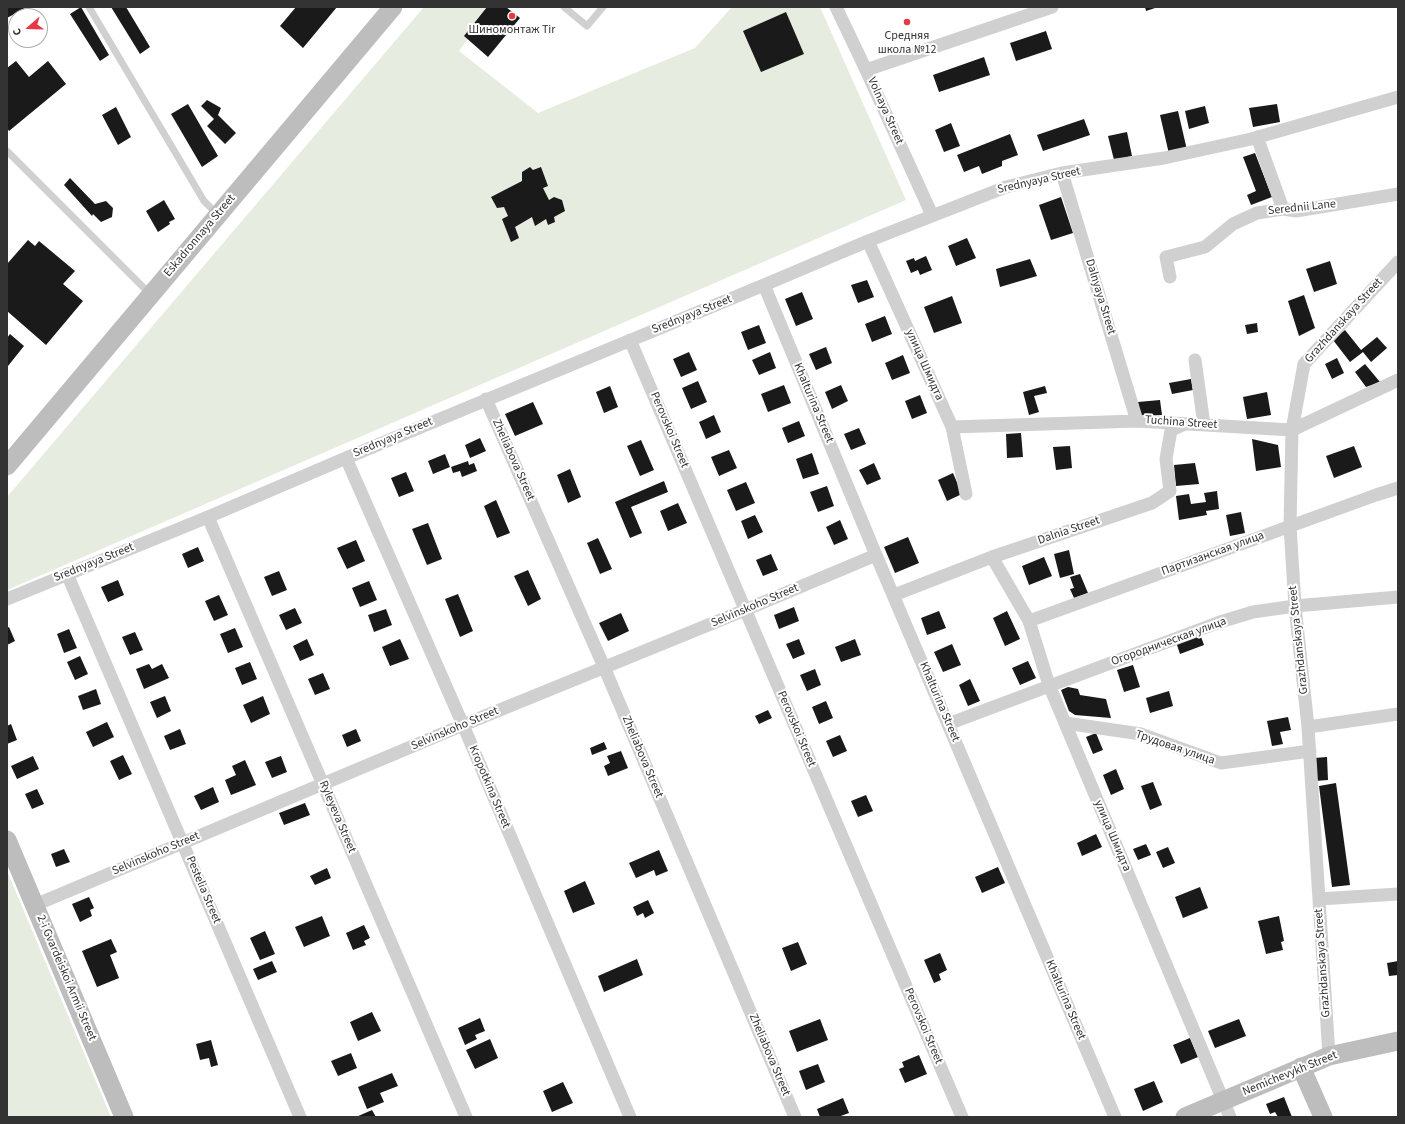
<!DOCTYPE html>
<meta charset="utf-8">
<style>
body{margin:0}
#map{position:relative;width:1405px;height:1124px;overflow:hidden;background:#fff;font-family:"Source Sans 3",sans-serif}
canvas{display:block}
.frame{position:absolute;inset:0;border:8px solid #333;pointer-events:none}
.north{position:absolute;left:8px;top:8px;width:40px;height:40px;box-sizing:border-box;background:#fff;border:1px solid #adadad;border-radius:50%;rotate:250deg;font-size:11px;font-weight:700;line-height:16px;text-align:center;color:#333}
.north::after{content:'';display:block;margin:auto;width:14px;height:18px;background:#e63946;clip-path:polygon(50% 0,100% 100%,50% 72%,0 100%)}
</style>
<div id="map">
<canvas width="1405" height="1124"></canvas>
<div class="frame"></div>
<div class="north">С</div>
</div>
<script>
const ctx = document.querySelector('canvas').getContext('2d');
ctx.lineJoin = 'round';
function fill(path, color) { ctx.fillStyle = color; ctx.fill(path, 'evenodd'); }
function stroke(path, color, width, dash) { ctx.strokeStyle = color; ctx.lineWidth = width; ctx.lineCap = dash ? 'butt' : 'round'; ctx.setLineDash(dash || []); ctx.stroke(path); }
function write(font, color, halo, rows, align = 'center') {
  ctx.font = font + ' "Source Sans 3",sans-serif'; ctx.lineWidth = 4; ctx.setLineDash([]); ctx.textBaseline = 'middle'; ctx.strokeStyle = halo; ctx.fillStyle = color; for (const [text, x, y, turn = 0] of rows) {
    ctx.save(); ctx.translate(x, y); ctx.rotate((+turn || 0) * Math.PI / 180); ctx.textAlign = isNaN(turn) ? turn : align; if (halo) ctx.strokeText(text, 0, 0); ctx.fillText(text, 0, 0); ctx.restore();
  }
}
fill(new Path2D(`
 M424 7H491L459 51 538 113 695 48 732 7H820L906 200 7 590V497Z
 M7 871 111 1117H7Z`), '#e6ecdf');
fill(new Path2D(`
 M7 7H27L7 18Z
 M81 7 109 55 100 61 70 14Z
 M111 7H126L150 47 140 54Z
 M296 7H337L303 48 280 26Z
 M487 7H506L520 18 488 57 464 36Z
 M1145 7H1158L1146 11Z
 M786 12 804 54 761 72 743 31Z
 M1046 31 1052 49 1016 61 1010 43Z
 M984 57 990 75 939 92 933 75Z
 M16 61 29 77 48 61 66 84 9 131 7 128V68Z
 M207 100 221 108 218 115 236 133 225 144 207 126 214 119 201 106Z
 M188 104 218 156 202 167 171 114Z
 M1277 104 1280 122 1253 127 1249 108Z
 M1205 106 1209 123 1189 129 1185 111Z
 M116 107 131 137 118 145 102 115Z
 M1178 111 1187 150 1169 154 1160 115Z
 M1084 119 1090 135 1043 151 1037 135Z
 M951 123 960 146 944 152 935 130Z
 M1127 132 1132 156 1114 160 1108 136Z
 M1010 134 1018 155 1002 161V166L982 174 979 166 964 172 957 155Z
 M1255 153 1272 197 1251 205 1247 195 1256 191 1243 157Z
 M530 167 533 170 541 167 548 186 543 188 549 200 554 197 562 200 565 211 554 217 555 222 548 225 546 219 535 226 532 217 515 227 519 238 511 242 502 219 508 216 504 207 497 208 491 197 522 181V172Z
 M70 178 95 204 106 201 113 208 112 217 101 222 93 214 92 216 64 185Z
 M1061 197 1073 233 1051 240 1039 205Z
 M164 200 175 219 169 222 170 224 158 232 146 211Z
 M967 238 976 258 956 266 948 246Z
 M28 240 35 246 39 241 75 271 63 284 83 301 46 345 7 311V264Z
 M926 256 932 270 920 275 918 270 911 273 906 261 914 258 915 261Z
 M1030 259 1037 276 1000 287 996 269Z
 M1330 261 1337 284 1314 292 1306 269Z
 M867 280 874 297 858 303 851 285Z
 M802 292 813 319 796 326 785 299Z
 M1304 295 1315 328 1299 336 1288 301Z
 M952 296 962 323 934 333 924 307Z
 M885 316 892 334 872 342 865 324Z
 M1257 323 1258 332 1247 334 1245 325Z
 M759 325 766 343 748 350 741 332Z
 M1345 330 1361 350 1377 337 1387 348 1371 362 1363 352 1350 362 1333 340Z
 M10 334 24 346 8 366 7 365V338Z
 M826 347 832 363 816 370 809 354Z
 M689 352 697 370 681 377 673 359Z
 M770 352 776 368 759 375 752 360Z
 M903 355 910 373 892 380 885 363Z
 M1337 358 1344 373 1332 379 1325 364Z
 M1365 364 1380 382 1366 387 1355 372Z
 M1191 379 1193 390 1172 394 1169 383Z
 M698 381 707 402 691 409 682 388Z
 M784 385 791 403 768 412 761 394Z
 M841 385 848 401 832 409 825 392Z
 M610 386 618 407 604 413 596 392Z
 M1045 386 1047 393 1034 396 1039 412 1029 415 1023 392Z
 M1267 392 1271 415 1247 419 1243 397Z
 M920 395 927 413 912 419 905 401Z
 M1160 400 1162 415 1140 416 1138 402Z
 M533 402 543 424 515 436 505 414Z
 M714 415 721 432 706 439 699 422Z
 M799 421 805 436 788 443 782 428Z
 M859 428 866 444 851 450 844 434Z
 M1021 433 1023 457 1007 458 1006 434Z
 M480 438 486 451 470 458 465 445Z
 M1252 439 1278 445 1281 467 1256 471Z
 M641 440 654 470 640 476 627 446Z
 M1070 446 1072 468 1056 470 1053 447Z
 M1354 446 1362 467 1334 478 1326 456Z
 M729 450 737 468 719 476 711 457Z
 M812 453 819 474 803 479 796 459Z
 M445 454 450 467 433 474 428 461Z
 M468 461 469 465 474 463 477 471 462 477 460 471 453 473 451 467Z
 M874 463 881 479 867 485 859 470Z
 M1195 463 1199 484 1176 486 1174 465Z
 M570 469 581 497 568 503 557 475Z
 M406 472 414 491 399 497 391 478Z
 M953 473 962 494 947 501 938 480Z
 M664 481 668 492 631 507 642 533 630 538 615 502Z
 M746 482 755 503 736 511 727 490Z
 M827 486 834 506 818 512 810 492Z
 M1217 491 1219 509 1206 511 1207 515 1179 520 1176 496 1189 494 1191 504 1206 502 1204 493Z
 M496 500 510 533 497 538 484 506Z
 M678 503 687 523 668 531 660 511Z
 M1241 512 1245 533 1230 536 1226 515Z
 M755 515 763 532 748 539 741 521Z
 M840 520 848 539 834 545 826 527Z
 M428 523 442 559 427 565 412 529Z
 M908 537 919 563 895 573 884 547Z
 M598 538 612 569 600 574 587 543Z
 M356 540 365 561 347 569 337 548Z
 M198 547 204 561 188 568 182 554Z
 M1069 550 1074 574 1060 578 1054 554Z
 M771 554 778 570 763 576 756 560Z
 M1044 557 1052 576 1029 585 1022 566Z
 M528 570 541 599 528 606 514 576Z
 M279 571 287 590 272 596 264 577Z
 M1080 574 1088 593 1074 598 1070 589 1074 588 1070 577Z
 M118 580 124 595 108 602 101 587Z
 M369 581 377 600 360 607 352 588Z
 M458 594 473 631 460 637 445 599Z
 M219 595 228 615 214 621 205 601Z
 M794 607 799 621 779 629 774 615Z
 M295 608 302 623 286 630 279 615Z
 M386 609 392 625 374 632 368 615Z
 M939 611 946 628 927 635 921 618Z
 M1007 611 1020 639 1005 646 993 618Z
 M621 613 629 631 608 641 599 623Z
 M9 627 15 641 7 645V628Z
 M235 628 243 647 228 653 220 634Z
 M69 629 77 648 64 653 57 634Z
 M135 632 143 650 130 655 122 637Z
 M1200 634 1204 645 1180 654 1176 642Z
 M307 639 314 655 300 661 293 646Z
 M400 639 409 659 390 666 382 647Z
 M799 639 805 654 793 659 786 644Z
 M855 639 861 655 841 662 835 647Z
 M952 644 961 665 943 672 934 652Z
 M80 656 88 674 75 680 67 662Z
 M1028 661 1036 678 1020 685 1012 668Z
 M250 662 257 679 242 685 235 668Z
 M149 664 152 669 162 664 169 678 144 689 136 669Z
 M1133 665 1140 687 1124 692 1117 670Z
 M815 669 821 685 807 691 800 675Z
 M323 673 330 689 315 695 308 679Z
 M970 679 980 701 968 706 959 685Z
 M1068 687 1078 689 1080 695 1106 699 1111 718 1075 715 1069 711 1061 690Z
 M96 689 101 704 83 710 78 696Z
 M1169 691 1173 706 1150 713 1146 698Z
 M165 696 171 711 157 718 150 702Z
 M263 696 270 714 251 723 243 705Z
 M826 701 833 718 819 724 812 707Z
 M768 710 772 718 759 724 755 716Z
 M1288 717 1291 730 1280 732 1283 744 1272 746 1267 721Z
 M107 722 114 737 93 747 86 732Z
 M11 724 17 740 7 744V726Z
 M180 729 186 744 170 750 164 736Z
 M356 729 361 741 347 747 342 735Z
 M1096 733 1103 750 1093 754 1086 737Z
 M840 735 847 751 833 757 826 741Z
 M604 742 607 749 592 755 590 748Z
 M621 751 628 768 608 776 604 766 610 763 607 756Z
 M123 755 132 774 119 780 110 761Z
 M33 756 39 769 17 779 11 766Z
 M281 756 287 772 272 778 265 762Z
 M1327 757 1328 780 1315 781 1314 758Z
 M245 760 256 785 231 795 225 780 236 775 232 766Z
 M1116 769 1124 789 1111 795 1103 775Z
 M1153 782 1162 805 1150 810 1141 786Z
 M1336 783 1350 885 1332 887 1319 786Z
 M213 787 219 802 201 810 194 796Z
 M37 789 44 804 32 809 25 794Z
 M866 795 873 811 858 817 851 801Z
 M305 803 310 815 284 825 279 813Z
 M1096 834 1102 847 1082 856 1077 843Z
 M1146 844 1151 855 1138 860 1133 849Z
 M1168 847 1175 863 1163 868 1156 852Z
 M64 849 70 862 56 867 51 854Z
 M659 850 668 871 656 876 654 870 636 878 629 863Z
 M998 867 1005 883 982 893 975 877Z
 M327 868 331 878 315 885 310 876Z
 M585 881 595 904 573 913 564 891Z
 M1200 887 1208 908 1183 918 1175 897Z
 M89 897 94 908 90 910 92 916 80 922 72 904Z
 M648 900 654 913 645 918 643 913 637 916 633 907Z
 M322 916 330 936 304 947 295 927Z
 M1279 916 1284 941 1281 942 1283 950 1266 954 1258 921Z
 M364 925 370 938 364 941 366 945 353 950 346 933Z
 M265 931 275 954 260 960 250 938Z
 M111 939 117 952 110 955 119 978 97 987 82 951Z
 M798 942 807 964 791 971 782 948Z
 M940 953 947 970 939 974 941 980 934 983 924 960Z
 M637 959 643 975 604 992 598 976Z
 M272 961 277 972 258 980 253 969Z
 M1398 961V975L1389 976 1387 963Z
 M372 1012 381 1031 358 1041 350 1022Z
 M480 1018 485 1031 475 1035 477 1039 465 1045 458 1028Z
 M820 1019 828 1040 797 1052 789 1031Z
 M1239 1019 1246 1036 1215 1048 1208 1031Z
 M1190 1038 1198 1057 1181 1064 1173 1045Z
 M490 1039 498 1058 475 1069 466 1050Z
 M211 1040 218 1065 211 1067 209 1058 200 1060 196 1044Z
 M351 1053 357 1068 338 1076 331 1061Z
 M919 1055 927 1074 905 1083 899 1069 904 1067 902 1062Z
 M818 1064 825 1082 806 1090 799 1071Z
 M392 1073 398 1086 380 1093 384 1102 367 1109 358 1087Z
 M1154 1081 1163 1102 1143 1111 1134 1089Z
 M563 1082 573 1103 552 1112 543 1091Z
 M1284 1097 1292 1117H1278L1275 1112 1270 1114 1266 1104Z
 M843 1098 849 1113 838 1117H820L817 1109Z
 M372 1110 376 1117H356Z`), '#1a1a1a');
stroke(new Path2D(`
 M89 7 204 201 217 214
 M564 7 587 26 603 7
 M7 151 151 295`), '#d0d0d0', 7);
stroke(new Path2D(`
 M836 7 866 70 932 215
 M866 70 1052 7
 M1257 137 1283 209
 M1062 173 1137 421
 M868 241 952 427 966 494
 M1170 277 1166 257 1205 247 1233 224 1257 213 1283 209 1296 211 1398 194
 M764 285 876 555 1115 1117
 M630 340 962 1117
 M1195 360 1204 425
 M486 399 604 667 795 1117
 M952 427 1137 421 1292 430 1398 380
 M346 458 463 725 630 1117
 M208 517 466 1117
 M992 557 1029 621 1049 685 1230 1117
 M67 574 300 1117
 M894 595 992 557 1152 503 1170 491 1166 459 1171 430 1185 424
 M7 599 208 517 346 458 764 285 868 241 1006 187 1062 173 1164 158 1251 139 1398 97
 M1029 621 1376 495 1398 488
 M1065 723 1141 734 1221 763 1310 751
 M948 724 1220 622 1253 612 1295 606 1398 597
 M1308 727 1398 714
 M1319 899 1398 894
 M35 905 463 725 745 610 876 555
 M1329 1056 1308 727 1295 606 1290 526 1292 430 1304 364 1398 262`), '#d0d0d0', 13);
stroke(new Path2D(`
 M7 466C136 313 264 160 393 7
 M7 840 124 1117
 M1301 1067 1323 1117
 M1185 1117 1329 1056 1398 1041`), '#bdbdbd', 19);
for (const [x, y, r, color] of [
 [512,16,4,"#e63946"],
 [907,22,4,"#e63946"]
]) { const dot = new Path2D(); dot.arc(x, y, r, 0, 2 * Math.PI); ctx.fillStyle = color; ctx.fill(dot); stroke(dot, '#fff', 1.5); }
write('12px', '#333', '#fff', [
 ["Шиномонтаж Tir",512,30],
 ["Средняя",907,36],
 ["школа №12",907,50]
]);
write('12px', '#333', '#fff', [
 ["Volnaya Street",885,111,66],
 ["Srednyaya Street",1039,181,-13],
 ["Serednii Lane",1302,208,-6],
 ["Eskadronnaya Street",200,236,-50],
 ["Dalnyaya Street",1100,297,73],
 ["Srednyaya Street",692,315,-22],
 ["Grazhdanskaya Street",1344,321,-48],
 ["улица Шмидта",924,365,66],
 ["Khalturina Street",813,403,67],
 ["Tuchina Street",1181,423,4],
 ["Perovskoi Street",669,430,67],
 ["Srednyaya Street",393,438,-23],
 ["Zheliabova Street",513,460,66],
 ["Dalnia Street",1069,531,-19],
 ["Партизанская улица",1213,554,-20],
 ["Srednyaya Street",94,563,-22],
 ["Selvinskoho Street",755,606,-23],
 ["Grazhdanskaya Street",1299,640,-96],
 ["Огородническая улица",1169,642,-20],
 ["Khalturina Street",939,702,67],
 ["Selvinskoho Street",455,729,-23],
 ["Perovskoi Street",796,729,67],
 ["Трудовая улица",1175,748,19],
 ["Zheliabova Street",642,757,67],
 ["Kropotkina Street",489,787,67],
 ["Ryleyeva Street",337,817,67],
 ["улица Шмидта",1112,836,67],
 ["Selvinskoho Street",156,854,-23],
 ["Pestelia Street",203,890,67],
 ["Grazhdanskaya Street",1323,963,-94],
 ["2-i Gvardeiskoi Armii Street",66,978,67],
 ["Khalturina Street",1065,1000,67],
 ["Perovskoi Street",923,1026,67],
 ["Zheliabova Street",769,1055,67],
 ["Nemichevykh Street",1290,1074,-22]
]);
</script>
